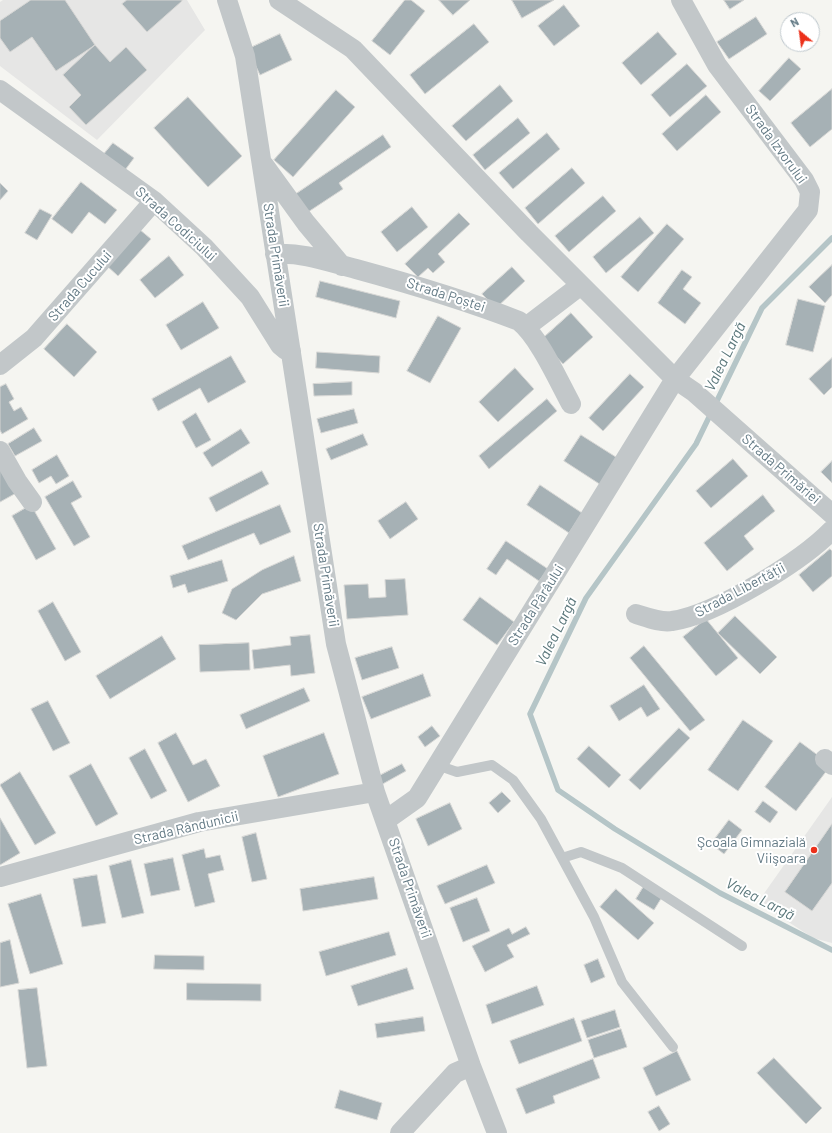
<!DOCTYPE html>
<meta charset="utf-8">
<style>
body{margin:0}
#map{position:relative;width:832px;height:1133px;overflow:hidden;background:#f5f5f1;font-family:Barlow,sans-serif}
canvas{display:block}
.north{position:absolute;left:780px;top:12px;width:40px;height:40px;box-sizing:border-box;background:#fff;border:1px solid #c0c9ce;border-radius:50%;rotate:331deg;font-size:11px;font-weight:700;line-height:16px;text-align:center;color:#627984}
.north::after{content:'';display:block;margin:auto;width:14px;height:18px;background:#ec301a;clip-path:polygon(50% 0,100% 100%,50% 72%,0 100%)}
</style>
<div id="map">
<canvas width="832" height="1133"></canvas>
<div class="north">N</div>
</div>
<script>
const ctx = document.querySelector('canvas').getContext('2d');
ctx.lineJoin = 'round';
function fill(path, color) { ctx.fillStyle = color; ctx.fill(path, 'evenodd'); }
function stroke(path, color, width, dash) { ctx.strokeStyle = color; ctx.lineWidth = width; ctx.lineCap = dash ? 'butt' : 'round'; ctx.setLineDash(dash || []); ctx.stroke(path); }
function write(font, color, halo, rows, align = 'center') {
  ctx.font = font + ' Barlow,sans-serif'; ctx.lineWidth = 4; ctx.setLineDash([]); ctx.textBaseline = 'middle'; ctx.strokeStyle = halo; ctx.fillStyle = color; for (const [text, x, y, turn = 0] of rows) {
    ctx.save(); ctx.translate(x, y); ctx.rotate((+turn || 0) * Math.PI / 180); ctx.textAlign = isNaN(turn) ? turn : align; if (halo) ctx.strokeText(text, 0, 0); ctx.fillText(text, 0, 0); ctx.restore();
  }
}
fill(new Path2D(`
 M3 0H187L205 30 97 140 0 66V2Z
 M832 797V943L813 938 758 902Z`), '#e6e6e5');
stroke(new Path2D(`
 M832 238 762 308 696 444 586 598 530 714 558 790 615 829 720 893 832 950`), '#b5c5c7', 5.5);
const building = new Path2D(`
 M31 0H65L95 45 56 71 32 37 10 52 0 38V21Z
 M127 0H182V1L147 32 122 4Z
 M405 0H411L425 11 390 55 372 41Z
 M439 0H470L453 15Z
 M512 0H554L522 18Z
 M724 0H744L730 9Z
 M564 5 580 26 554 46 538 26Z
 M756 17 767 34 729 59 717 42Z
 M474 24 489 42 425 94 410 75Z
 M658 32 677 54 641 85 622 63Z
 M280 34 292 60 260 75 248 49Z
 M95 45 110 62 126 47 147 70 86 125 69 107 81 95 63 75Z
 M789 58 801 69 770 101 759 91Z
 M687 64 707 86 670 117 651 95Z
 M500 85 513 101 466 141 452 126Z
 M832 89V129L810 147 791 123Z
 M336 90 355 107 293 177 274 160Z
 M706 95 721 112 677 151 662 134Z
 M188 97 242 156 208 187 154 128Z
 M518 118 530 133 485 170 473 155Z
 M547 133 560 149 513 189 499 173Z
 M383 135 391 147 339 183 343 189 305 214 293 196Z
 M113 143 134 158 125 170 104 154Z
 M572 168 585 183 538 224 525 208Z
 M81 182 117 210 105 224 89 212 72 234 52 219Z
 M0 183 8 191 0 200Z
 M603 196 616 211 569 252 555 236Z
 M412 207 428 227 397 252 381 232Z
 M40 209 52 215 37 240 25 233Z
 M459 213 470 224 438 254 445 262 433 273 428 268 418 277 405 264Z
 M640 217 654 233 606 273 593 257Z
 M667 224 684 239 638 292 621 277Z
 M139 229 151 239 118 276 106 265Z
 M169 256 184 275 155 298 140 280Z
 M832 265V295L825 303 809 287Z
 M512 267 525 281 496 308 482 294Z
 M682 270 692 277 683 289 701 303 685 324 658 303Z
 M320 281 400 301 396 318 316 297Z
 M798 299 825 306 813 352 786 345Z
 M203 302 219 328 181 350 166 325Z
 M571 313 593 337 563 364 541 340Z
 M438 316 461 328 430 383 407 371Z
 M67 324 97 352 74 377 44 349Z
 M317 352 380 356 379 373 316 368Z
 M231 356 246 382 208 403 200 388 158 411 152 399Z
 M832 358V387L824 395 809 379Z
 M515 368 534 389 498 422 479 402Z
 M630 374 644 387 603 431 589 418Z
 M352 382V395L314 396 313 384Z
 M6 384 14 399 9 402 14 411 21 407 28 419 2 434 0 430V387Z
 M547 399 557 411 489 469 479 456Z
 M354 409 358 423 321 433 317 419Z
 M196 413 211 440 196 448 182 422Z
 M34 428 42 441 15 456 8 444Z
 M241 429 250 443 212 467 203 453Z
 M363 434 368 445 331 460 326 449Z
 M581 435 619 459 601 485 564 461Z
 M57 455 69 476 56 484 51 476 39 483 32 470Z
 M733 459 748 476 711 508 696 491Z
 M832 461V483L821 472Z
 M0 469 18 492 0 502Z
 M262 471 269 484 216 512 209 498Z
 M73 481 82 497 71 503 90 537 74 546 45 497Z
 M540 485 582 513 569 533 527 505Z
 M763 495 775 511 744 536 754 549 727 571 704 543Z
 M406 502 418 519 390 539 378 521Z
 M31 505 56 549 36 560 12 516Z
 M280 505 291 532 260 545 254 533 188 560 182 546Z
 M506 541 548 569 539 581 507 559 496 575 487 569Z
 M830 549 832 551V576L813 592 799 575Z
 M294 556 301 581 262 594 236 620 222 613 232 589 262 570Z
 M222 560 228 581 188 593 185 584 173 588 170 576Z
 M405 579 408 615 347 619 344 585 368 584 369 598 386 597 385 580Z
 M480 597 514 622 497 645 463 620Z
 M53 602 81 652 65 661 38 611Z
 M735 616 777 657 760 674 718 633Z
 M706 619 738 658 716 676 683 637Z
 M310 635 315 673 291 676 290 665 254 669 252 650 291 645 290 637Z
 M162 636 176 659 110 699 96 676Z
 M249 643 250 670 200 672 199 645Z
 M644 646 705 720 690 731 630 658Z
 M392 647 399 668 362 680 355 658Z
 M423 674 431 696 371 719 362 697Z
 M644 685 660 709 647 717 641 707 619 721 610 706Z
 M304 688 310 701 246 729 240 715Z
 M48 701 70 743 53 751 31 709Z
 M743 720 773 741 738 791 708 770Z
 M432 726 440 736 425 747 418 737Z
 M679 728 690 738 640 790 629 780Z
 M176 733 193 765 206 759 220 786 188 802 158 743Z
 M324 733 339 774 278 797 263 756Z
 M800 742 831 765 796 811 765 787Z
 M589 746 621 775 609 788 577 759Z
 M145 749 167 791 151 799 129 758Z
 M91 764 118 814 96 826 69 776Z
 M402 764 406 771 379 786 375 778Z
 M20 772 56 833 35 845 0 785Z
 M502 792 511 801 498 813 489 803Z
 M763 801 778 812 770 823 755 812Z
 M450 803 462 829 428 846 416 819Z
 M0 818 20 853 0 865Z
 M729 820 742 830 724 854 711 844Z
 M832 824V883L812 911 785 892Z
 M256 833 267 879 252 882 242 837Z
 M204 849 206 858 220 855 224 870 208 874 215 902 195 907 182 855Z
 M173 858 180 890 151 896 144 864Z
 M131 860 144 913 122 918 109 866Z
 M487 865 495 883 445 904 437 886Z
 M97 875 106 923 82 927 73 879Z
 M374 877 378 899 303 911 300 889Z
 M644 886 662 897 654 910 636 899Z
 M616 889 654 923 638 940 600 907Z
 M41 894 63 964 30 974 8 904Z
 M477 898 490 931 463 942 450 908Z
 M526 927 530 934 507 945 514 957 485 972 472 946 509 928 512 934Z
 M389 932 396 955 326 976 319 952Z
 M10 940 19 983 0 987V943Z
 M155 955 204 956V970L154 969Z
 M598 959 605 977 591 983 584 965Z
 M407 968 414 989 358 1006 351 986Z
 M187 983 261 984V1001L187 1000Z
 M537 986 544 1005 492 1024 486 1005Z
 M37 988 47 1066 27 1068 18 990Z
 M615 1010 620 1027 587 1038 581 1021Z
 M423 1017 425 1031 377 1038 375 1024Z
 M574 1018 582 1041 519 1064 510 1041Z
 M621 1029 627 1047 594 1058 588 1040Z
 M677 1051 691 1080 656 1096 643 1068Z
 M774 1058 822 1108 806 1124 757 1073Z
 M593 1059 600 1078 553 1096 555 1103 526 1114 516 1089Z
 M340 1090 382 1103 377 1120 335 1108Z
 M659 1106 670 1124 659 1131 648 1112Z`);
fill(building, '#a6b1b5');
stroke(building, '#d6d6d4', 1);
stroke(new Path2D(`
 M437 765 457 772 492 765 513 780 541 819 594 917 622 982 673 1047
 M562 858 581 852 622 868 742 946`), '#c2c7c9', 10);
stroke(new Path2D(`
 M227 0 245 56 336 644 375 792 471 1066 497 1133
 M279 0 353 49 529 233 675 379 694 392 832 514
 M0 90 154 201 204 247 250 297 280 345 286 350 291 351
 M264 165 306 223 342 266
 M275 254C303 252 329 262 356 269 411 284 465 300 519 321 539 337 558 380 571 404
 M526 327 581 285
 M0 365 34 338 154 201
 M0 451 17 481 32 502
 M636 614C646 617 661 623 672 621 715 615 802 561 832 530
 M825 759 832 765
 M386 820 417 798 675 379 808 210 810 192 804 180 717 65 681 0
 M0 877 199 822 375 792
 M400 1133 455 1073 471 1066`), '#c2c7c9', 20);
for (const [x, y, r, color] of [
 [814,850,4,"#ec301a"]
]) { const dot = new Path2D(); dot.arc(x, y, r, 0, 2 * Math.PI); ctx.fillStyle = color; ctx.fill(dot); stroke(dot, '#fff', 1.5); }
write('14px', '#627984', '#fff', [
 ["Strada Izvorului",776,144,54],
 ["Strada Codiciului",176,224,42],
 ["Strada Primăverii",276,255,81],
 ["Strada Cucului",80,286,-49],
 ["Strada Poștei",446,295,18],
 ["Strada Primăriei",781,469,41],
 ["Strada Primăverii",326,575,81],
 ["Strada Libertății",740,590,-28],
 ["Strada Pârâului",536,605,-58],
 ["Strada Rândunicii",186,828,-13],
 ["Strada Primăverii",410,888,71]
]);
write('14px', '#627984', '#fff', [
 ["Şcoala Gimnazială",806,842],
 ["Viişoara",806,858]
], 'right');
write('italic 15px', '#59767a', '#fff', [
 ["Valea Largă",725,357,-64],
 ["Valea Largă",556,632,-64],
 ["Valea Largă",760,899,27]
]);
</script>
